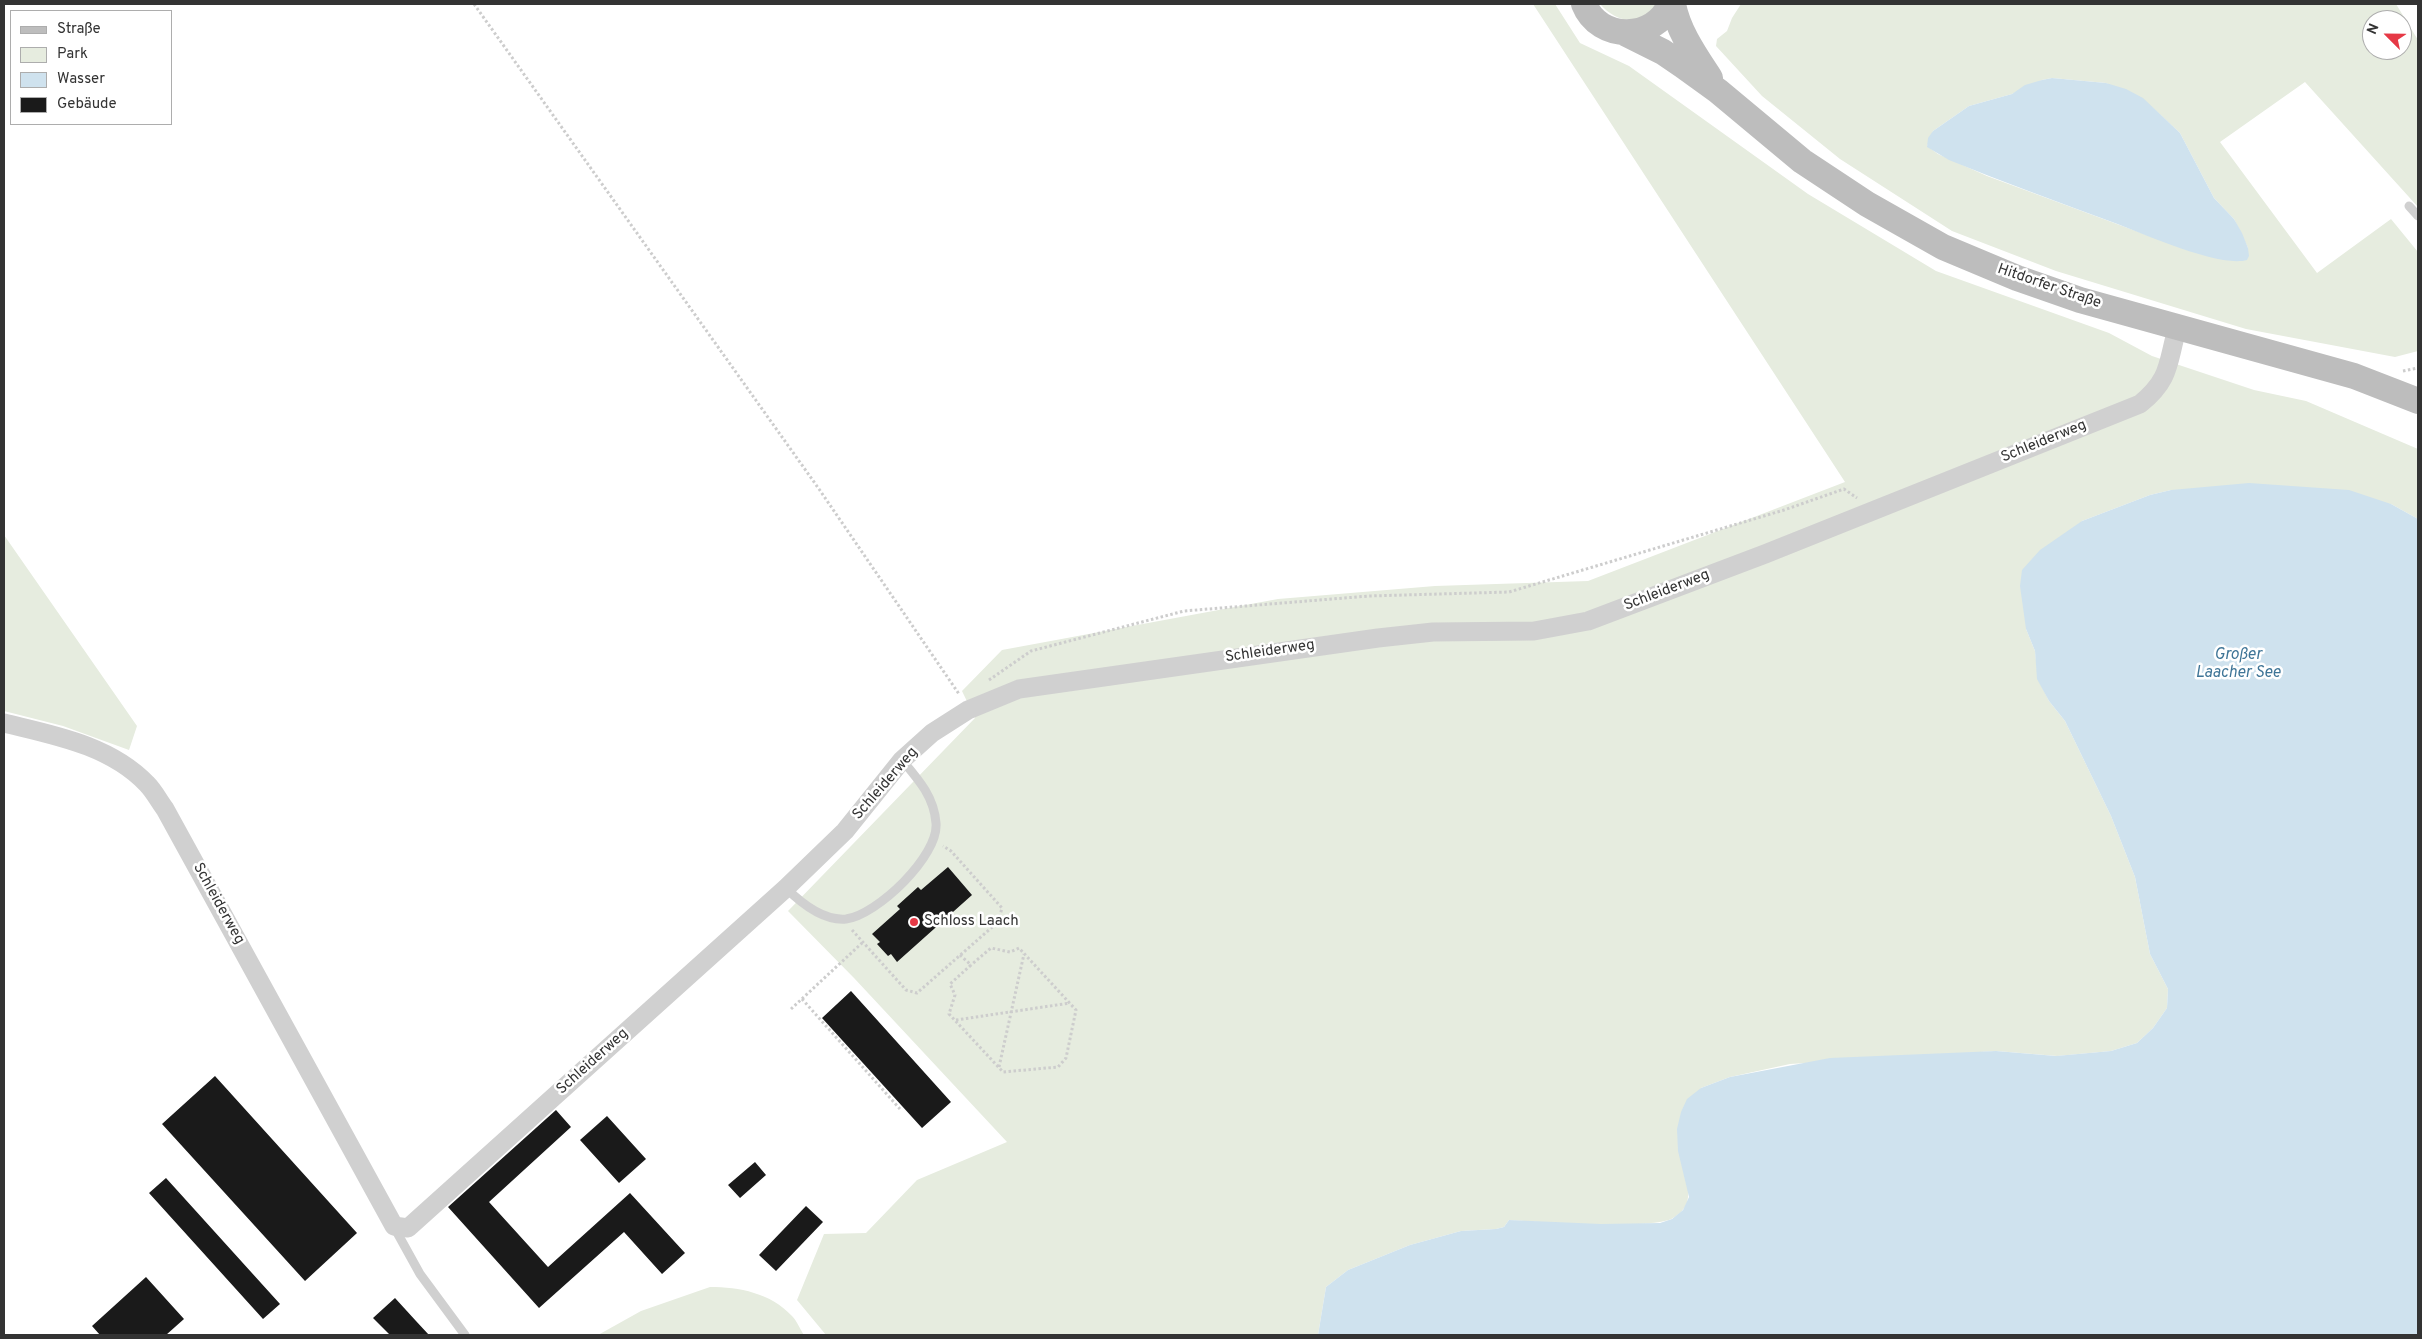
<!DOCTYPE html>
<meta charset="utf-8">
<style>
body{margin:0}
#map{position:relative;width:2422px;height:1339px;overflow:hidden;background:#fff;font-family:Overpass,sans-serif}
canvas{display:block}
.frame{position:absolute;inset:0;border:5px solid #333;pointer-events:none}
.legend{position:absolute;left:10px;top:10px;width:162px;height:115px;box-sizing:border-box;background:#fff;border:1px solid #adadad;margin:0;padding:6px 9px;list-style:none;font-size:15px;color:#333}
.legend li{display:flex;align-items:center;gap:10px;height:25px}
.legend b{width:25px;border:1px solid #adadad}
.north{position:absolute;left:2362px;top:10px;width:50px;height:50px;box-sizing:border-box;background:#fff;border:1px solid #adadad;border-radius:50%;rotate:293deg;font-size:14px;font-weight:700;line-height:20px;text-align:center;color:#333}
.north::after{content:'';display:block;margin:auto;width:18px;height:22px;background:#e63946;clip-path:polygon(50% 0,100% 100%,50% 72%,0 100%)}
</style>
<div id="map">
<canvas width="2422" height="1339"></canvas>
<div class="frame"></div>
<ul class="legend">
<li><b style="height:6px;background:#bdbdbd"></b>Straße</li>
<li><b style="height:14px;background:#e6ecdf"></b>Park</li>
<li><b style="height:14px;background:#cfe2ee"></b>Wasser</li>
<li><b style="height:14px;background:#1a1a1a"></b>Gebäude</li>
</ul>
<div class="north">N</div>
</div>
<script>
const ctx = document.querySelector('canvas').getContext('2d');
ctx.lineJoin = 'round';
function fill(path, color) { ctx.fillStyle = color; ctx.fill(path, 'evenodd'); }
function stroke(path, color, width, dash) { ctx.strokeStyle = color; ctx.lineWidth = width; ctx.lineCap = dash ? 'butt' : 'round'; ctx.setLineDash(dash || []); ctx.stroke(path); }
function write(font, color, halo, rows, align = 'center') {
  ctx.font = font + ' Overpass,sans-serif'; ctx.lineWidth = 5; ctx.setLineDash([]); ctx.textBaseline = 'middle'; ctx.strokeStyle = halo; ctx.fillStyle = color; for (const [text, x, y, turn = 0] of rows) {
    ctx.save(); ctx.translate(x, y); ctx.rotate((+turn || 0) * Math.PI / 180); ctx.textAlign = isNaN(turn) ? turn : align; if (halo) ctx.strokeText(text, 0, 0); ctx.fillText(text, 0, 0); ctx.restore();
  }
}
fill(new Path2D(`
 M1533 4H1555L1580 43 1629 66 1808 194 1936 271 2109 333 2152 356 2254 390 2306 401 2418 449V519L2391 504 2171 490 2150 495 2082 521 2026 629 2035 651 2038 679 2049 701 2065 721 2111 816 2135 877 2150 954 2168 989 2167 1008 2153 1028 2137 1043 2111 1051 2057 1056 1996 1051 1790 1064 1730 1077 1701 1088 1687 1183C1690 1199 1688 1209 1673 1218 1654 1230 1538 1222 1509 1220L1504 1227 1496 1229 1461 1231 1410 1245 1348 1270 1326 1287 1318 1335H826L797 1300 824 1234 866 1233 917 1180 1007 1142 854 978 788 911 975 718 962 691 1002 650 1278 599 1435 586 1588 581 1845 482Z
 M1600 4H1658C1639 25 1619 25 1600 4Z
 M1741 4H2396L2418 40V207L2305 82 2220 142 2317 273 2391 219 2418 252V351L2395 357 2246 329 2056 271 1952 231 1840 159 1762 96 1716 46 1717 39 1727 31 1732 18ZM2372 20H2402V50H2372ZM2052 78 2106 83 2153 108 2180 133 2214 198 2234 219 2248 248 2190 251 1987 176 1938 154 1927 146 1933 131 1969 106 2012 94 2042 80Z
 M4 535 137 726 129 750 63 726 4 711Z
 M710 1287C739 1287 771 1293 792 1316 797 1321 800 1329 804 1335H598L641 1311Z`), '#e6ecdf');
fill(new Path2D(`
 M2052 78 2106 83 2126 89 2143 98 2180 133 2214 198 2234 219 2242 233 2248 248 2249 256 2247 260C2219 268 2142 233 2112 222 2058 202 2003 182 1949 160L1927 147 1928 138 1933 131 1969 106 2012 94 2025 85 2042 80Z
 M2249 483 2349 490 2391 504 2418 519V1335H1318L1326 1287 1348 1270 1410 1245 1461 1231 1496 1229 1504 1227 1509 1220 1601 1224 1660 1223 1672 1219 1683 1210 1689 1197 1678 1151 1677 1129 1681 1112 1687 1099 1701 1088 1730 1077 1830 1058 1996 1051 2056 1056 2111 1051 2137 1043 2153 1028 2167 1008 2168 989 2150 954 2135 877 2111 816 2065 721 2049 701 2037 679 2035 651 2026 629 2020 586 2022 570 2040 550 2082 521 2150 495 2171 490Z`), '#cfe2ee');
fill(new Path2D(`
 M948 867 972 895 897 962 891 954 888 956 877 944 880 942 872 934 900 909 897 906 918 887 921 890Z
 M851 991 951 1102 922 1128 822 1018Z
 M215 1076 357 1233 305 1281 162 1124Z
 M556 1110 571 1127 489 1202 548 1267 630 1193 685 1253 662 1274 624 1232 539 1308 448 1207Z
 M607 1116 646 1159 619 1183 580 1140Z
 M755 1162 766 1175 740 1198 728 1185Z
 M166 1178 280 1304 263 1319 149 1193Z
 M806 1206 823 1222 776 1271 759 1255Z
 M146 1277 184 1319 166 1335H100L92 1326Z
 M395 1298 416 1321 429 1335H390L373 1318Z`), '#1a1a1a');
stroke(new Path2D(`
 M474 4 819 489 959 694
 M2403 371 2418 368
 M989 680 1031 651 1184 611 1369 596 1509 592 1784 510 1844 489 1857 498
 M852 930 906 990 917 993 998 922 1002 908 951 851 943 846
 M960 955 971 965 950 984 955 995 949 1014 1003 1072 1058 1067 1066 1058 1076 1010 1019 948 1010 952 991 948 971 965
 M802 999 900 1109
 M791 1009 862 943
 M956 1020 1070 1003
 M999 1067 1024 954`), '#cdcdcd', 3, [2.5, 2.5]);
stroke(new Path2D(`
 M2409 206 2418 216
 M786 888C801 903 823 921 846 919 877 915 939 856 936 823 934 797 919 780 902 760
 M394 1227 420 1274 465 1335`), '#d0d0d0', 9);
stroke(new Path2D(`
 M4 723C53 735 110 745 147 784 154 791 159 801 165 809L394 1226 408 1228 786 888 845 831 902 760 932 733 968 710 1019 689 1378 638 1433 632 1534 631 1588 621 1765 554 2140 404C2172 378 2167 362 2178 326`), '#d0d0d0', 19);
stroke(new Path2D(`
 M1584 4C1599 42 1655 41 1670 4
 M1673 4C1678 31 1695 55 1710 78
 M1625 33 1663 52 1682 65 1718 91 1802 161 1867 204 1943 247 2017 278 2080 300 2354 376 2418 401`), '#bdbdbd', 26);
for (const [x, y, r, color] of [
 [914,922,5,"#e63946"]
]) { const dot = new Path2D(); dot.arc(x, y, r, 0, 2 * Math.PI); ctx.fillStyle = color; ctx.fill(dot); stroke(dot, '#fff', 2); }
write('15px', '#333', '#fff', [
 ["Hitdorfer Straße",2049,287,19],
 ["Schleiderweg",2044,442,-22],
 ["Schleiderweg",1667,591,-21],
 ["Schleiderweg",1270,652,-8],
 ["Schleiderweg",886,784,-49],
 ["Schleiderweg",218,904,61],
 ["Schleiderweg",593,1062,-42]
]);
write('15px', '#333', '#fff', [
 ["Schloss Laach",924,922]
], 'left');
write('italic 16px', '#3f7597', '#fff', [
 ["Großer",2238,656],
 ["Laacher See",2238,674]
]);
</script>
